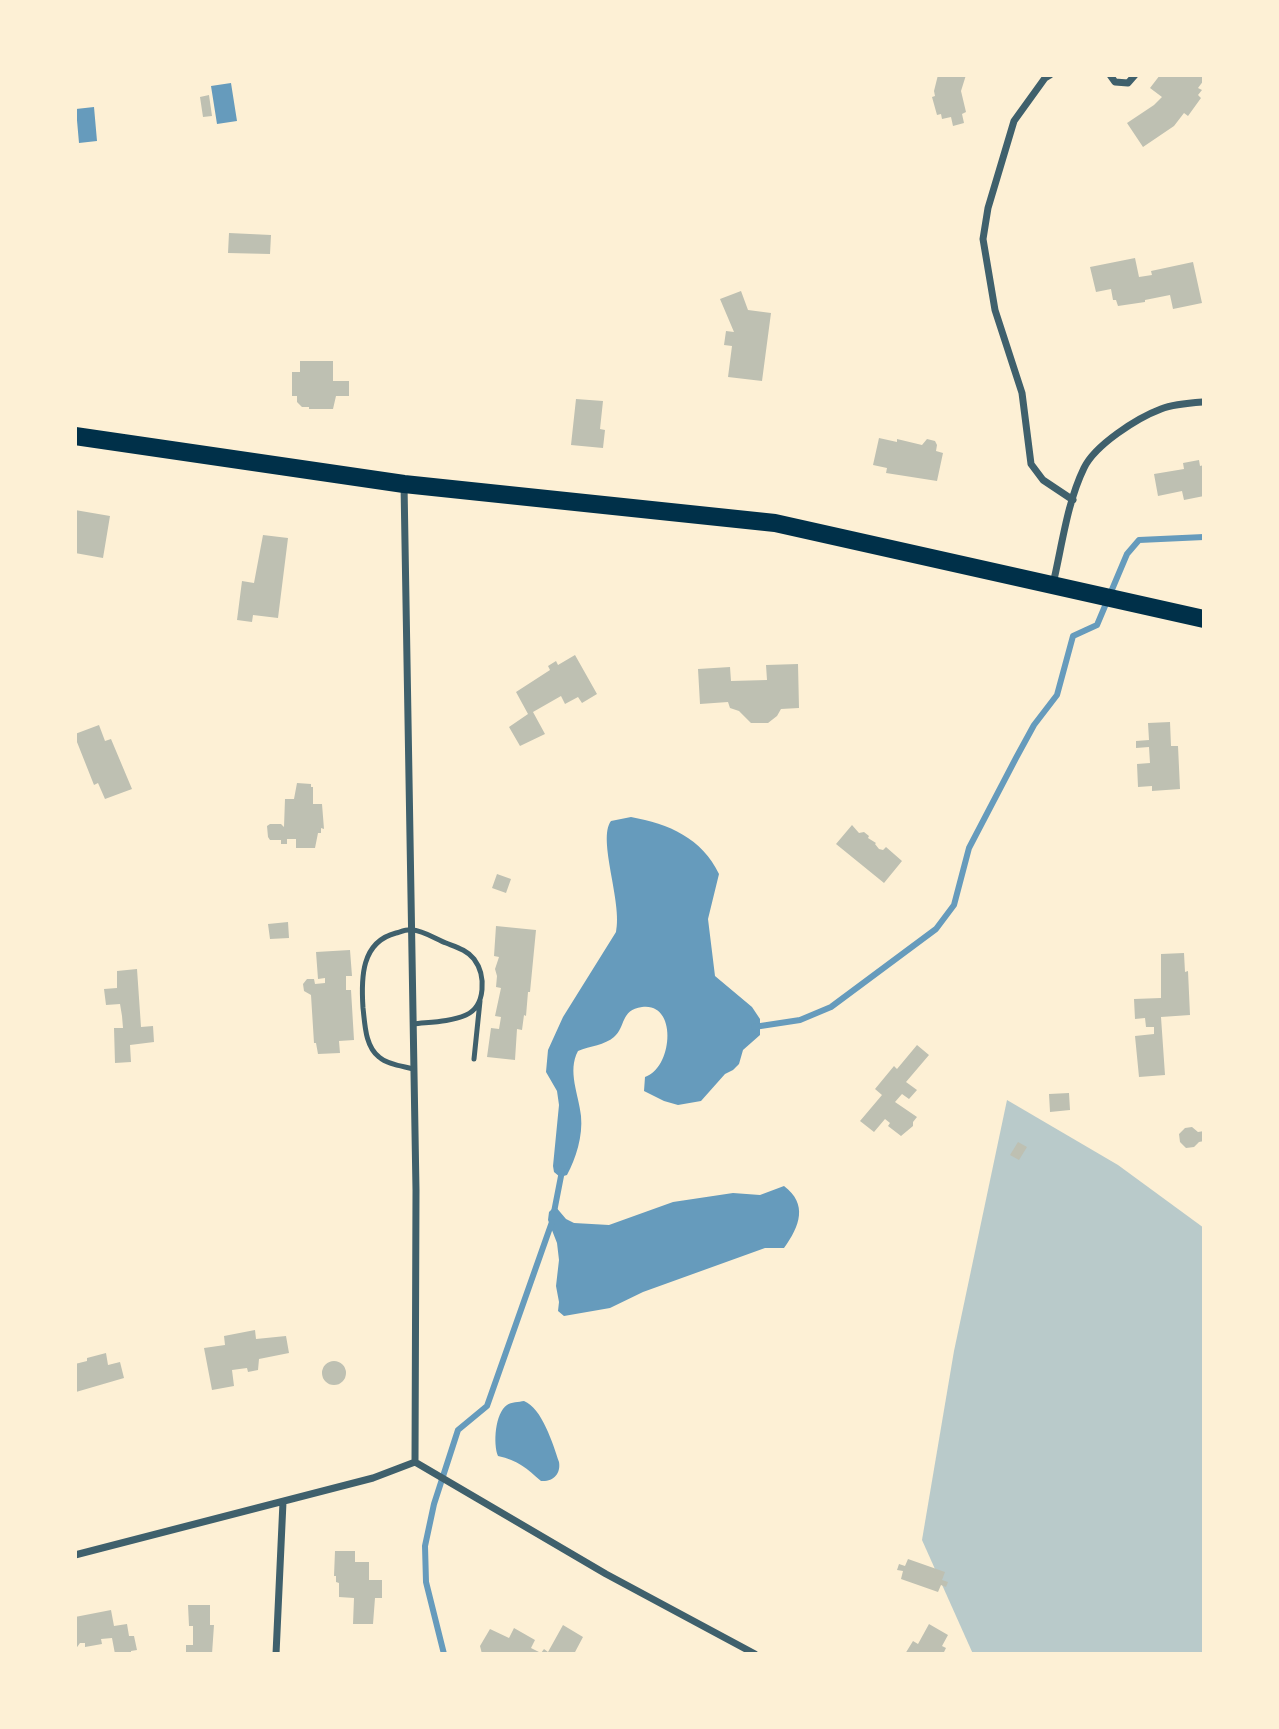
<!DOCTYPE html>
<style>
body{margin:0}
#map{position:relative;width:1279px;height:1729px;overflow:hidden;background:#fdf0d5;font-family:Barlow,sans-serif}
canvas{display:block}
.frame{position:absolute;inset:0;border:77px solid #fdf0d5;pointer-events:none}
</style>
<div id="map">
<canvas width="1279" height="1729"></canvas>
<div class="frame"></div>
</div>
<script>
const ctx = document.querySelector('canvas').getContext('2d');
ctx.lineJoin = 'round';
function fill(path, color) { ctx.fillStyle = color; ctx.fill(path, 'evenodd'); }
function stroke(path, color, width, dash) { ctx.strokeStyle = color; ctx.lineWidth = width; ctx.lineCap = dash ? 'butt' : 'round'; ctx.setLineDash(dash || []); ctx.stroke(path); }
fill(new Path2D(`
 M1007 1100 1118 1165 1204 1228V1654H973L922 1540 954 1351Z`), '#b9caca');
fill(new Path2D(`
 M231 83 237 121 217 124 211 86Z
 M94 107 97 141 79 143 76 109Z
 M631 817C669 824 702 838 719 874L708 919 715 976 752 1007 760 1019V1035L743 1050 739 1064 733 1070 725 1074 701 1101 678 1105 664 1101 644 1091 645 1077C673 1068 678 1002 642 1007 620 1010 626 1027 614 1037 605 1045 590 1046 578 1051 567 1071 579 1095 581 1116 583 1136 576 1158 567 1175L560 1177 554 1172 553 1166 559 1105 557 1091 546 1072 548 1050 563 1017 616 932C623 903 597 839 611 821Z
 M784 1186C808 1204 800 1226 784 1248H765L643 1292 610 1308 564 1316 558 1311 559 1302 556 1286 559 1260 557 1243 548 1220 549 1212 555 1206 566 1219 574 1223 609 1225 673 1202 733 1193 760 1195Z
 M524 1401C542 1408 553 1444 559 1462 561 1474 553 1482 541 1481 527 1469 518 1460 498 1456 493 1444 495 1413 507 1405 511 1402 519 1402 524 1401Z`), '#669bbc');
stroke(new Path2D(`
 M754 1027 800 1020 831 1007 936 929 954 905 969 848 1016 758 1034 725 1057 695 1073 636 1097 625 1127 554 1139 540 1204 537
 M554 1212 562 1171
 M444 1654 426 1582 425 1546 434 1504 458 1430 487 1406 552 1222`), '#669bbc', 6);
fill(new Path2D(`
 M938 75H966L961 91 966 112 962 114 964 123 953 126 951 117 942 119 941 114 937 115 932 97 935 96 934 91Z
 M1160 75H1204V80L1198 88 1202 90 1198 95 1201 98 1188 116 1184 113 1174 126 1143 147 1127 123 1154 105 1162 97 1150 88Z
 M209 95 212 116 203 117 200 97Z
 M229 233 271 235 270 254 228 253Z
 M1135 258 1139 277 1152 275 1151 271 1193 262 1202 303 1173 309 1170 295 1145 300V302L1118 306 1116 300H1113L1111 289 1096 292 1090 267Z
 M741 291 748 310 771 313 762 381 728 377 732 346 724 345 726 331 734 332 720 299Z
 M300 361H333V381H349V396H336L333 409H309V407H302L297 402V396H292V372H300Z
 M576 399 603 401 600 429 605 430 603 448 571 445Z
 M879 438 897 442V439L922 445 927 439 935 441 937 445 936 451 943 453 937 481 886 473 887 468 873 465Z
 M1199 460 1200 466 1204 465V496L1184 500 1182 491 1158 496 1154 474 1184 469 1183 463Z
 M75 510 110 516 103 558 75 553Z
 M263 535 288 538 278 618 253 615 252 622 237 620 242 581 254 583Z
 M575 655 597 694 582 703 578 697 565 704 561 696 533 712 545 734 520 746 509 727 528 714 516 692 550 670 548 666 556 661 558 665Z
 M798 664 799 708 781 709 777 716 768 723H751L739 711 730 708 728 702 700 704 698 669 730 667 731 681 767 680 766 665Z
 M1170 722 1171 746H1178L1180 789 1152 791V786L1138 787 1137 764 1150 763 1149 747 1136 748V741L1149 740 1148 723Z
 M99 725 105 741 111 739 132 789 105 799 98 783 94 785 75 737V734Z
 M297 783 311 784V787H313V804H322L324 829 321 828V833H318L315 848H296V839H287V844H281V840H270L268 837 267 826 270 824H281L284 827 285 799H294Z
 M852 825 859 833 864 832 869 836 868 838 876 843 875 844 879 849 883 850 886 847 902 861 884 883 836 844Z
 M497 874 511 879 506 893 492 888Z
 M288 922 289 938 270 939 268 924Z
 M496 926 536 930 530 992H528L526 1016 524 1015 522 1030 517 1029 515 1060 487 1057 491 1028 499 1029 501 1017 495 1016 501 988 496 987 497 976 495 969 499 957 494 956Z
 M350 950 352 976H346V990H351L354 1040 339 1041 340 1053 318 1054 316 1043H314L311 995 304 991 303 984 307 979H314L315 984 325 983V978L318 979 316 952Z
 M1184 953 1185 972 1188 971 1190 1015 1161 1017 1165 1075 1139 1077 1135 1036 1154 1034V1027H1146L1145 1018 1135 1019 1134 999 1161 998V954Z
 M137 969 141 1027 153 1026 154 1042 130 1045 131 1062 115 1063 114 1028H123L122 1016 120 1004 106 1005 104 989 117 988V971Z
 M917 1045 929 1055 906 1082 917 1090 909 1099 902 1094 895 1102 917 1117 913 1122V1126L901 1136 888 1126 890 1123 885 1119 874 1132 860 1121 882 1095 875 1089 894 1066 897 1069Z
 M1069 1093 1070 1110 1050 1112 1049 1094Z
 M1192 1127 1198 1132 1204 1131V1141L1199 1142 1194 1147 1186 1148 1180 1142 1179 1134 1185 1128Z
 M1018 1142 1027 1147 1019 1160 1010 1155Z
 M255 1330 256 1339 286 1336 289 1353 259 1359 258 1370 248 1372 247 1368 232 1370 234 1386 212 1390 204 1348 225 1345 224 1336Z
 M106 1353 108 1365 120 1362 124 1378 76 1392 75 1364 87 1361V1358Z
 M322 1373a12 12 0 1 1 24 0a12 12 0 1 1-24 0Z
 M335 1551H355V1562H369V1580H382V1598H375L373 1624H353L354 1598 339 1597V1583L336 1582V1576H334Z
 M908 1559 945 1572 942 1580 948 1582 946 1587 941 1585 938 1592 901 1579 903 1571 897 1570 899 1564 905 1566Z
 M188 1605H210V1625H214L212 1654H186V1645H193V1626H189Z
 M111 1610 114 1626 127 1624 129 1636H134L137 1650 131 1651V1654H115L112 1638 101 1639 102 1644 85 1647V1643H80L75 1650V1617Z
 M929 1624 948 1635 942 1646 946 1648 943 1654H905L913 1641 918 1644Z
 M563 1625 583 1637 574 1654H482L480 1646 490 1629 509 1638 514 1628 535 1640 531 1648 541 1653 544 1649 548 1652Z`), '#bec0b2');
stroke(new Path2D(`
 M413 1024C431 1022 450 1022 466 1015 486 1006 486 975 474 959 467 950 456 947 446 943 436 939 422 930 412 930 407 929 400 932 396 933 361 942 361 978 363 1008 365 1024 365 1046 379 1057 388 1065 403 1066 414 1069
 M474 1059 480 1001`), '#3f606c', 5);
stroke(new Path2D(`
 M1050 75 1045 78 1014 121 988 208 983 239 995 310 1022 393 1031 464 1043 480 1073 500
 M1110 75 1115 82 1128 83 1135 75
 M404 484 416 1190 415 1462
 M1053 584C1062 546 1067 503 1084 468 1095 445 1137 418 1161 409 1174 404 1190 403 1204 402
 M75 1555 373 1478 415 1462 606 1574 755 1654
 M276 1654 283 1502`), '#3f606c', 7);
stroke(new Path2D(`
 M75 436 404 484 775 523 1204 619`), '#003049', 18);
</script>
